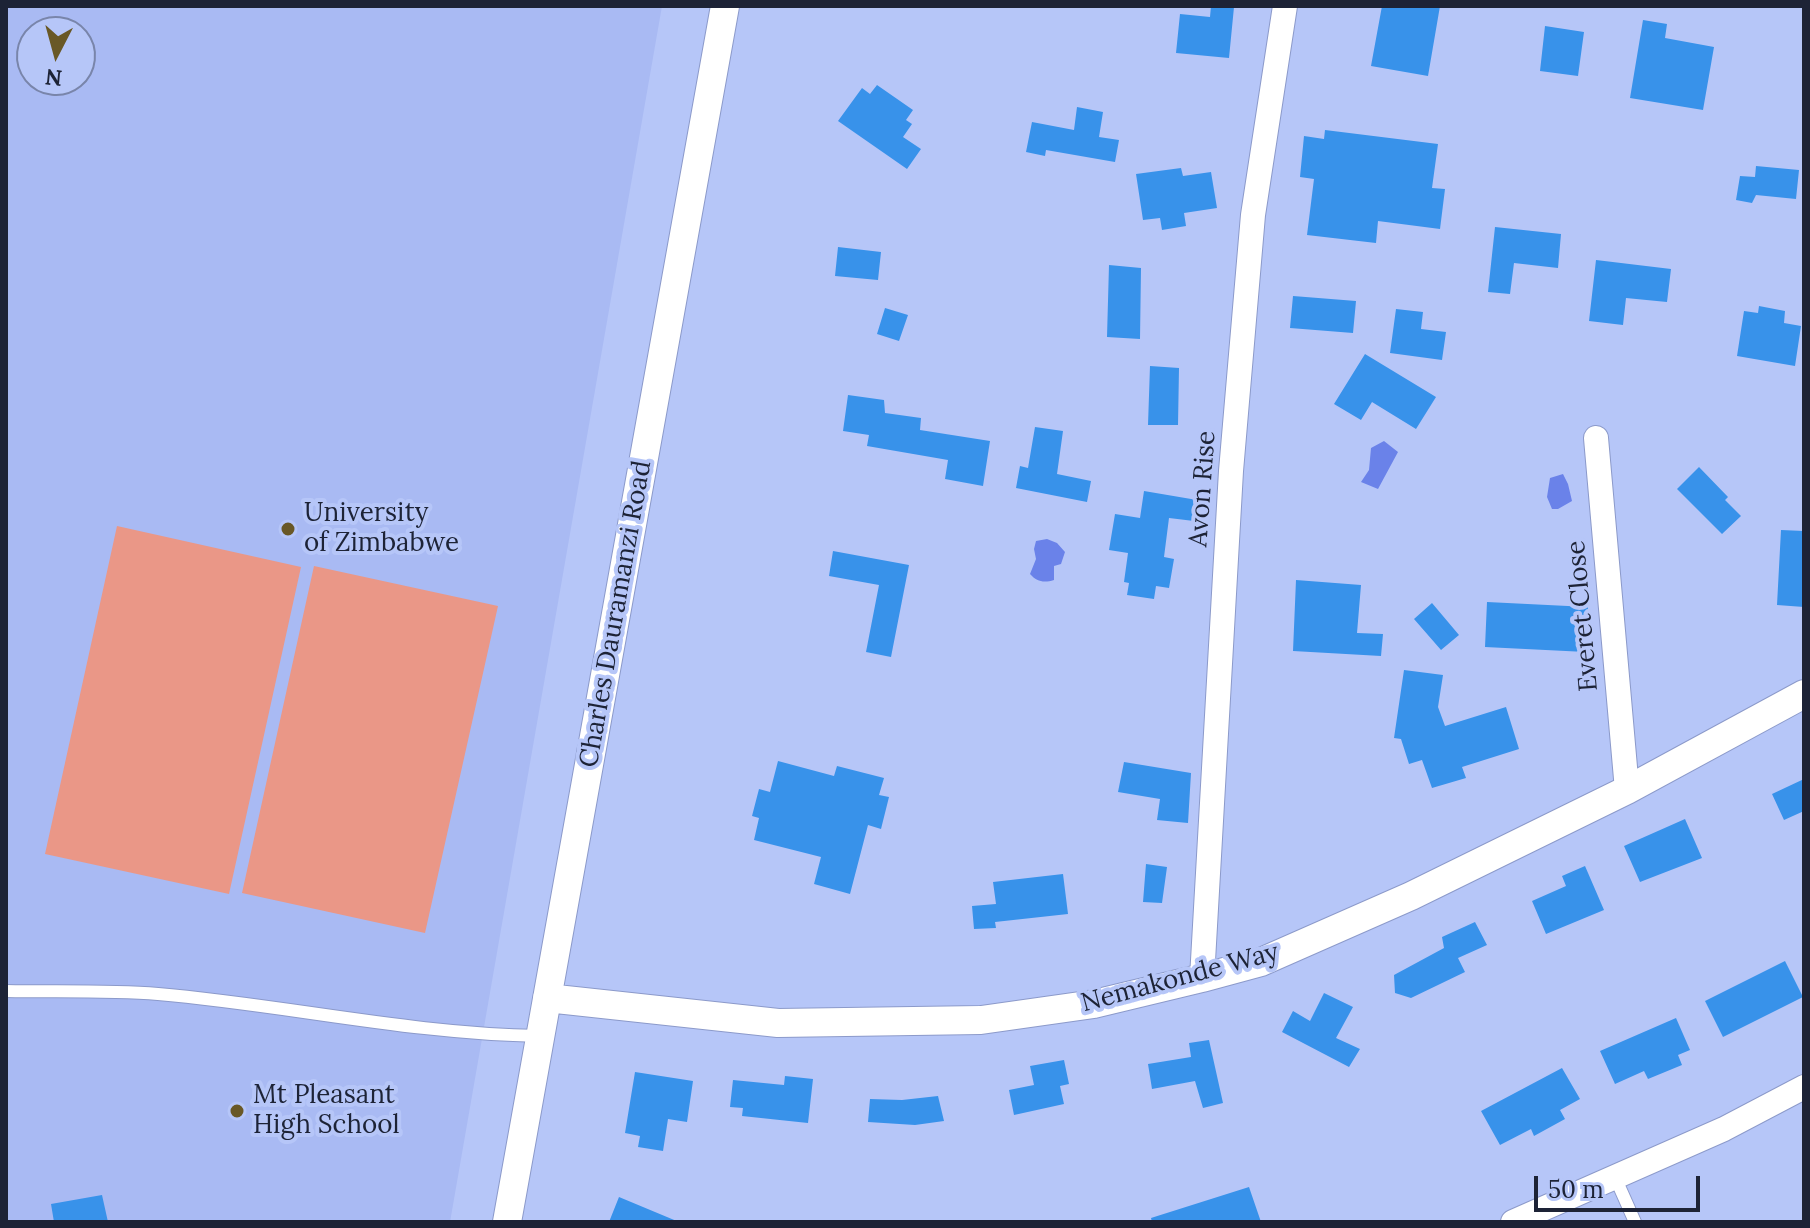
<!DOCTYPE html>
<style>
body{margin:0}
#map{position:relative;width:1810px;height:1228px;overflow:hidden;background:#b6c6f8;font-family:Lora,serif}
canvas{display:block}
.frame{position:absolute;inset:0;border:8px solid #1d2336;pointer-events:none}
.north{position:absolute;left:16px;top:16px;width:80px;height:80px;box-sizing:border-box;background:#b6c6f8;border:2px solid #7985aa;border-radius:50%;rotate:186deg;font-size:22px;font-weight:700;line-height:32px;text-align:center;color:#1d2336}
.north::after{content:'';display:block;margin:auto;width:28px;height:36px;background:#695826;clip-path:polygon(50% 0,100% 100%,50% 72%,0 100%)}
.scale{position:absolute;left:1534px;top:1176px;width:166px;height:36px;box-sizing:border-box;border:4px solid #1d2336;border-top:0;padding-left:10px;font-size:24px;line-height:28px;white-space:nowrap;color:#1d2336;-webkit-text-stroke:6px #b6c6f8;paint-order:stroke}
</style>
<div id="map">
<canvas width="1810" height="1228"></canvas>
<div class="frame"></div>
<div class="north">N</div>
<div class="scale">50 m</div>
</div>
<script>
const ctx = document.querySelector('canvas').getContext('2d');
ctx.lineJoin = 'round';
function fill(path, color) { ctx.fillStyle = color; ctx.fill(path, 'evenodd'); }
function stroke(path, color, width, dash) { ctx.strokeStyle = color; ctx.lineWidth = width; ctx.lineCap = dash ? 'butt' : 'round'; ctx.setLineDash(dash || []); ctx.stroke(path); }
function write(font, color, halo, rows, align = 'center') {
  ctx.font = font + ' Lora,serif'; ctx.lineWidth = 8; ctx.setLineDash([]); ctx.textBaseline = 'middle'; ctx.strokeStyle = halo; ctx.fillStyle = color; for (const [text, x, y, turn = 0] of rows) {
    ctx.save(); ctx.translate(x, y); ctx.rotate((+turn || 0) * Math.PI / 180); ctx.textAlign = isNaN(turn) ? turn : align; if (halo) ctx.strokeText(text, 0, 0); ctx.fillText(text, 0, 0); ctx.restore();
  }
}
fill(new Path2D(`
 M6 6H662L450 1222H6ZM32 32H80V80H32Z`), '#a9baf3');
fill(new Path2D(`
 M117 526 301 567 229 894 45 854Z
 M314 566 498 606 425 933 242 893Z`), '#ea9787');
fill(new Path2D(`
 M1384 441 1398 452 1378 489 1361 482 1369 470 1371 448Z
 M1563 474 1568 484 1572 501 1558 509H1552L1547 497 1550 478Z
 M1047 539 1057 543 1065 552 1061 564 1054 566V580C1044 583 1037 582 1030 574L1036 559 1034 549 1036 541Z`), '#6a82e9');
fill(new Path2D(`
 M1211 6 1234 7 1229 58 1176 53 1180 14 1210 17Z
 M1382 6H1440L1428 76 1371 66Z
 M1643 20 1667 24 1665 38 1714 47 1703 110 1630 98Z
 M1545 26 1584 32 1578 76 1540 71Z
 M877 85 913 110 906 120 912 124 903 137 921 149 907 169 838 121 862 88 870 94Z
 M1077 107 1103 112 1099 137 1119 140 1115 162 1046 150 1045 156 1026 152 1032 122 1074 130Z
 M1325 130 1438 144 1432 188 1445 189 1440 229 1378 221 1376 243 1307 235 1314 179 1300 177 1304 136 1324 139Z
 M1756 166 1799 170 1796 199 1756 195 1752 203 1736 200 1740 176 1755 177Z
 M1181 168 1183 176 1211 172 1217 208 1184 213 1186 226 1162 230 1160 218 1143 220 1136 174Z
 M1495 227 1561 234 1558 268 1514 263 1510 294 1488 292Z
 M838 247 881 252 878 280 835 276Z
 M1596 260 1671 269 1667 302 1626 298 1623 325 1589 321Z
 M1109 265 1141 268 1140 339 1107 337Z
 M1293 296 1356 301 1353 333 1290 328Z
 M1759 306 1785 311 1784 323 1801 326 1795 366 1737 356 1744 311 1758 313Z
 M885 308 908 315 899 341 877 334Z
 M1396 309 1423 312 1421 329 1446 332 1442 360 1390 353Z
 M1365 354 1436 397 1416 429 1372 402 1361 420 1334 404Z
 M1150 366 1179 368 1178 425H1148Z
 M848 395 884 400 885 413 921 418 920 430 990 441 983 486 945 479 948 460 867 446 869 435 843 431Z
 M1035 427 1063 431 1057 474 1091 481 1087 502 1016 488 1020 466 1028 468Z
 M1699 467 1728 497 1725 500 1741 516 1722 534 1677 489Z
 M1144 491 1197 500 1194 521 1169 518 1164 557 1174 559 1169 588 1156 586 1154 599 1127 595 1129 583 1124 582 1128 553 1109 550 1115 514 1140 518Z
 M1781 530 1804 531V607L1777 605Z
 M833 551 909 565 891 657 866 652 879 585 829 576Z
 M1296 580 1361 585 1357 633 1383 634 1381 656 1293 651Z
 M1487 602 1588 607 1586 652 1485 647Z
 M1432 603 1459 635 1441 650 1414 619Z
 M1404 670 1443 675 1438 707 1445 726 1506 707 1519 749 1462 767 1466 778 1432 788 1422 760 1409 764 1401 739 1394 738Z
 M778 761 834 776 837 766 884 778 879 795 889 797 881 829 868 825 850 894 814 884 821 857 754 840 759 818 752 816 759 789 770 792Z
 M1124 762 1191 773 1188 823 1157 820 1160 799 1118 792Z
 M1804 779V811L1784 820 1772 794Z
 M1685 819 1702 858 1640 882 1624 846Z
 M1146 864 1167 867 1162 903 1143 902Z
 M1585 866 1604 910 1546 934 1532 901 1566 886 1562 876Z
 M1063 874 1068 914 995 922 996 928 974 929 972 906 996 904 993 882Z
 M1475 922 1487 945 1458 958 1465 972 1411 998 1395 993 1394 975 1444 948 1442 937Z
 M1785 961 1803 997 1723 1037 1705 1001Z
 M1324 993 1353 1007 1336 1038 1360 1049 1349 1067 1282 1032 1293 1011 1310 1021Z
 M1676 1018 1690 1050 1678 1055 1682 1065 1648 1079 1644 1071 1615 1084 1600 1051Z
 M1209 1040 1223 1103 1203 1108 1195 1081 1152 1089 1148 1064 1191 1057 1189 1043Z
 M1064 1060 1069 1084 1060 1086 1064 1104 1014 1115 1009 1090 1034 1085 1030 1066Z
 M1562 1068 1580 1099 1560 1110 1565 1119 1534 1136 1531 1129 1500 1145 1481 1111Z
 M635 1072 693 1081 687 1122 668 1119 663 1151 638 1147 640 1136 625 1133Z
 M785 1076 813 1079 808 1123 742 1116 743 1108 730 1107 733 1080 784 1085Z
 M938 1096 944 1121 915 1125 868 1122 870 1099 902 1100Z
 M1249 1187 1261 1222H1152L1151 1218Z
 M102 1195 108 1222H54L51 1204Z
 M619 1197 679 1222H609Z`), '#3892ea');
const service = new Path2D(`
 M6 991C56 992 108 990 158 994 286 1005 411 1034 540 1036
 M1615 1177 1635 1222`);
const minor = new Path2D(`
 M1596 438 1627 790
 M1202 978 1231 471 1253 215 1285 6
 M1513 1222 1724 1129 1804 1087`);
const tertiary = new Path2D(`
 M547 998 778 1023 981 1020 1094 1004 1202 978 1261 962 1411 896 1627 790 1804 694
 M507 1222 725 6`);
stroke(service, '#8c9aca', 14);
stroke(minor, '#8c9aca', 26);
stroke(tertiary, '#8c9aca', 30);
stroke(service, '#fff', 12);
stroke(minor, '#fff', 24);
stroke(tertiary, '#fff', 28);
for (const [x, y, r, color] of [
 [288,529,8,"#695826"],
 [237,1111,8,"#695826"]
]) { const dot = new Path2D(); dot.arc(x, y, r, 0, 2 * Math.PI); ctx.fillStyle = color; ctx.fill(dot); stroke(dot, '#b6c6f8', 3); }
write('26px', '#1d2336', '#b6c6f8', [
 ["Avon Rise",1203,489,-86],
 ["Charles Dauramanzi Road",616,614,-80],
 ["Everet Close",1583,616,-95],
 ["Nemakonde Way",1180,978,-15]
]);
write('26px', '#1d2336', '#b6c6f8', [
 ["University",304,514],
 ["of Zimbabwe",304,544],
 ["Mt Pleasant",253,1096],
 ["High School",253,1126]
], 'left');
</script>
